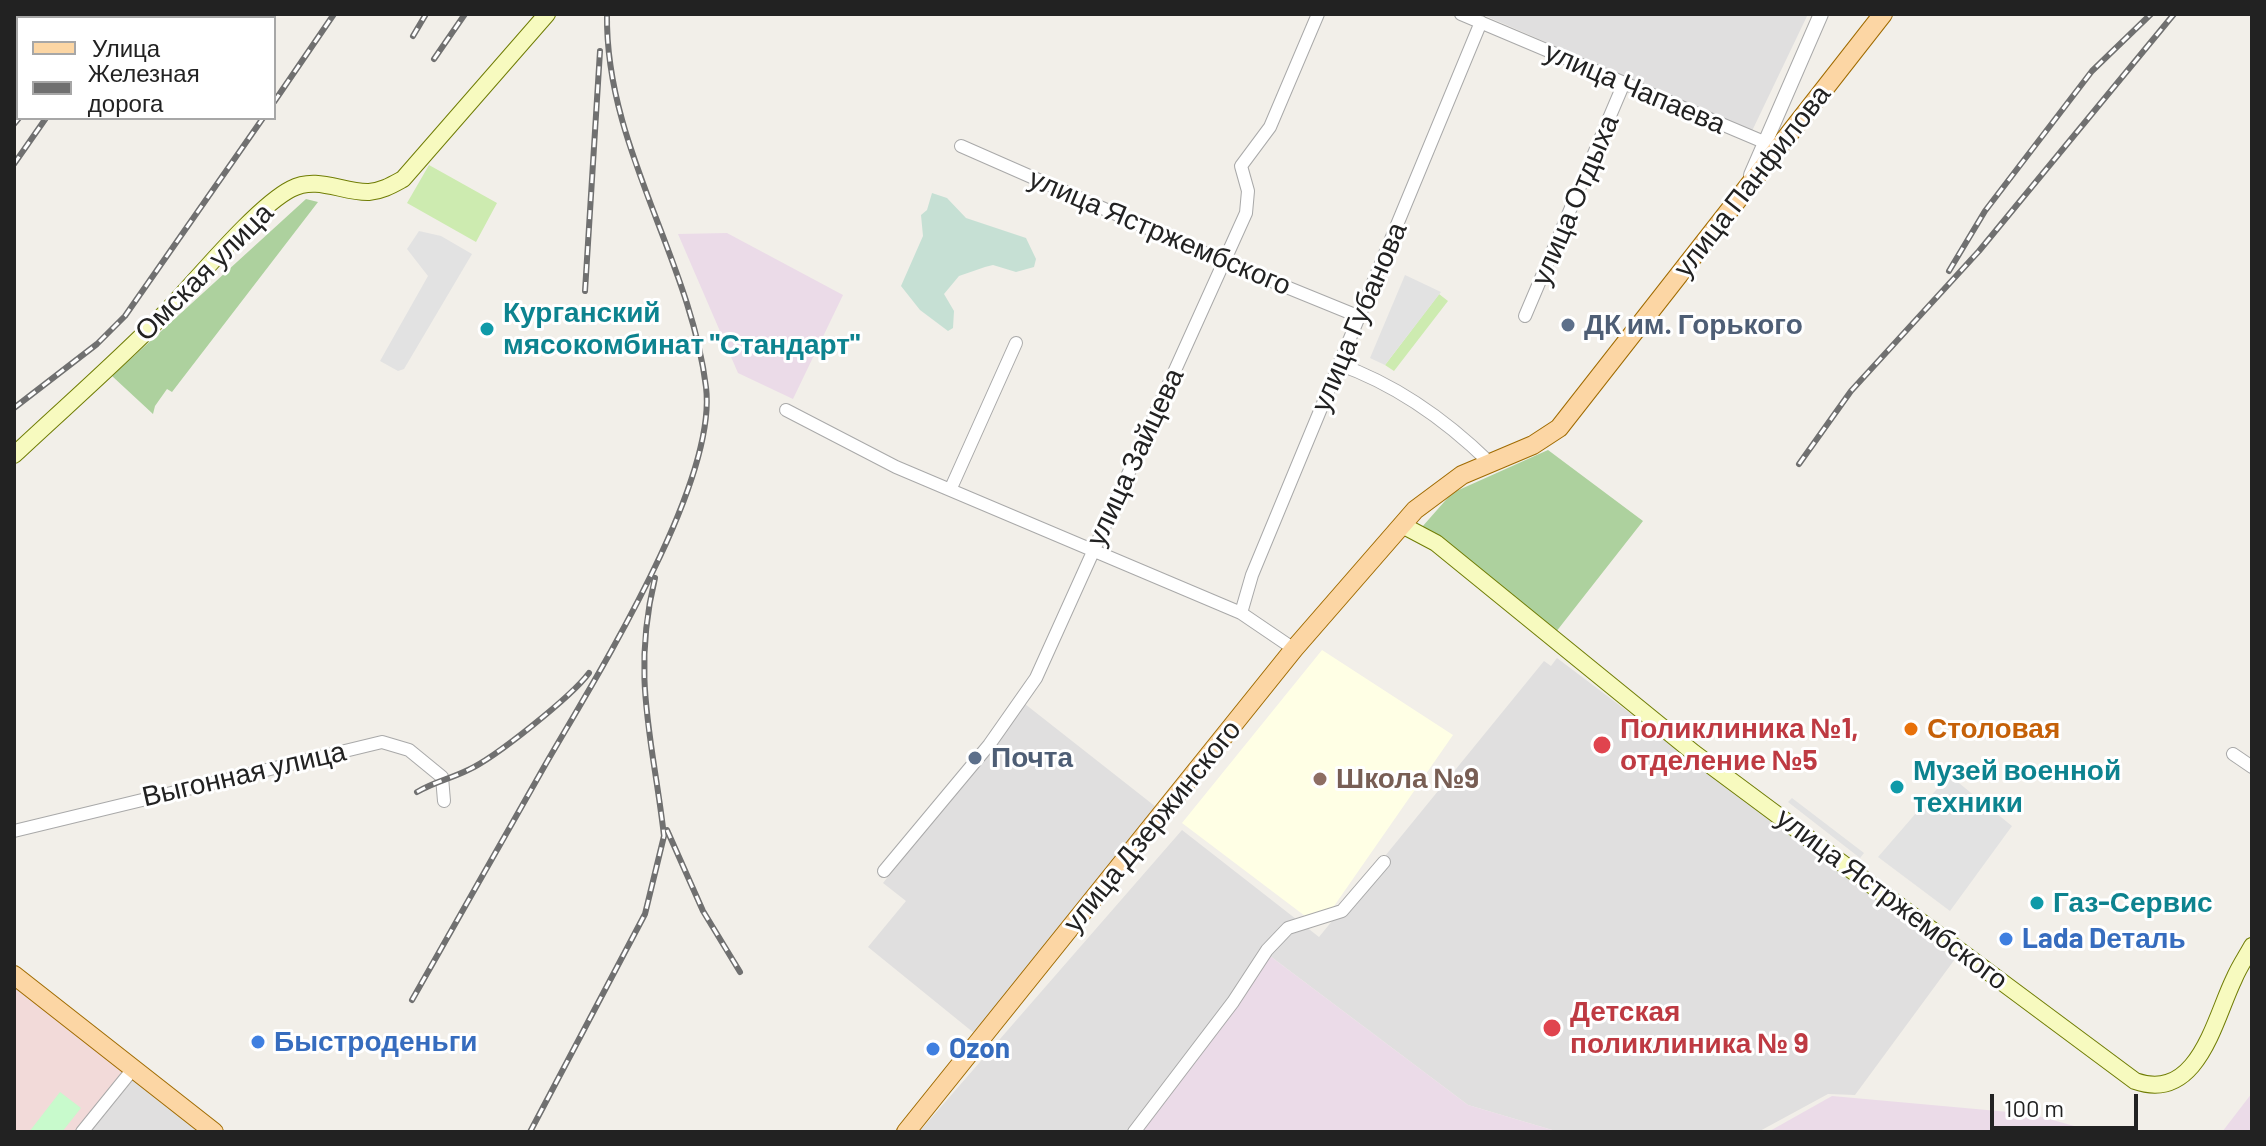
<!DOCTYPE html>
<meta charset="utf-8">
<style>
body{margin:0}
#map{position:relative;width:2266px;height:1146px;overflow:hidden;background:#f2efe9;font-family:Barlow,sans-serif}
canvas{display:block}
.frame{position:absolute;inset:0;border:16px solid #222;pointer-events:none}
.legend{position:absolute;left:16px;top:16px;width:260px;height:104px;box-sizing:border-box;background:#fff;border:2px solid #a7a7a7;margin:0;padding:10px 14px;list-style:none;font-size:24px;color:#222}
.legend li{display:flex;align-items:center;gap:16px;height:40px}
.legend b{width:40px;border:2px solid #a7a7a7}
.scale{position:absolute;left:1990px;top:1094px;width:148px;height:36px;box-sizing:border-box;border:4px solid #222;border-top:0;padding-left:10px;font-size:24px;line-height:28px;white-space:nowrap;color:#222;-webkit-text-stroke:6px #fff;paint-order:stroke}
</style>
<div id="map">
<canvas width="2266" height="1146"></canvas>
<div class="frame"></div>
<ul class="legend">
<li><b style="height:10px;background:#fcd6a4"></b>Улица</li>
<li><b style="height:10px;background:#707070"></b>Железная дорога</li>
</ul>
<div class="scale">100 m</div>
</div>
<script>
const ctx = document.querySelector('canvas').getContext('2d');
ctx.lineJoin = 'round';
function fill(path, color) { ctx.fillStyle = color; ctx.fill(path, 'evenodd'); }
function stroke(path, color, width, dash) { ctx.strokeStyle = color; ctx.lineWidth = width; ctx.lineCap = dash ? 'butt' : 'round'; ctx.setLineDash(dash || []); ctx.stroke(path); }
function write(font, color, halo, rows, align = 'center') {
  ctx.font = font + ' Barlow,sans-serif'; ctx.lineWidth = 6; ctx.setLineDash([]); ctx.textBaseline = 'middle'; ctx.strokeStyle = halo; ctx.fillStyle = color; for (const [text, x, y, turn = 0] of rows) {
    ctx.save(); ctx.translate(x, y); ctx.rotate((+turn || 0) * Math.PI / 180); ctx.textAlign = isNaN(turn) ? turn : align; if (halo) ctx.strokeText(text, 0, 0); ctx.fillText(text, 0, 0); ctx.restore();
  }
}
fill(new Path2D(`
 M1481 14H1808L1752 131Z
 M1557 658 1955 959 1855 1095 1828 1094 1758 1132H1559L1468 1105 1270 956 1137 1132H919L1182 830 1319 937 1544 661 1551 666Z
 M1025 704 1156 807 974 1033 868 947 906 901 883 883Z
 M134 1079 201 1132H89Z`), '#e0dfdf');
fill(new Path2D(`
 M14 982 125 1071 75 1132H14Z`), '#f2dad9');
fill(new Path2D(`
 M727 233 843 295 793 399 738 373 678 234Z
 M1270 956 1468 1105 1559 1132H1137Z
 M2252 1093V1132H2222Z
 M1832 1096 2031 1114 2096 1132H1768Z`), '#ebdbe8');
fill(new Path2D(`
 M1322 650 1453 735 1332 909 1305 916 1182 823Z`), '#ffffe5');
fill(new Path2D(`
 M429 165 497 203 476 242 407 203Z
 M1439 294 1448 301 1394 371 1385 365Z`), '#cdebb0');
fill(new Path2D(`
 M306 199 318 202 172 392 167 389 155 406 153 414 112 376Z
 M1548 450 1643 521 1552 637 1422 527 1452 493Z`), '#add19e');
fill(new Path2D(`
 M932 193 947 198 966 218 1026 238 1036 259 1034 267 1016 272 993 265 985 267 959 276 944 294 954 311 953 328 948 331 920 310 901 286 923 236 921 215 927 210Z`), '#c6e0d4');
fill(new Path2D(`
 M60 1092 81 1108 62 1132H29Z`), '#c8facc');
fill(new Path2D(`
 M419 231 441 236 472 254 404 369 398 371 380 361 428 276 407 249Z
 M1405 275 1441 292 1385 365 1370 358Z
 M1949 775 2012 826 1950 911 1878 857Z
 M1792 798 1864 853 1860 858 1788 802Z`), '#e2e2e2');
const minor = new Path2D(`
 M1461 14 1771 145
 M961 146 1225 262 1360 317
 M1525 316 1624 83
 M1338 364C1395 384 1447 421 1490 463
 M786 410 896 467 1241 613 1294 649
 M951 488 1016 343
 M1241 613 1252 575 1481 22
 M2233 754 2252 767
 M14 831 382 742 409 750 442 777 444 801
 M884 871 989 745 1036 678 1246 213 1248 191 1241 166 1270 127 1318 14
 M82 1132 133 1069
 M1134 1132 1233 1002 1267 950 1288 928 1342 911 1384 862`);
const tertiary = new Path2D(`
 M1751 175 1821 14`);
const secondary = new Path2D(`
 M14 455C64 408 117 362 165 313 196 281 256 207 291 189 317 175 343 193 369 192 382 191 392 185 403 179L547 14
 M1402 525 1436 543 1694 753 2135 1081C2198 1103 2214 1020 2234 979 2239 967 2246 957 2252 946`);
const primary = new Path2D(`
 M14 975 214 1132
 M906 1132 1294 649 1415 510 1462 475 1533 445 1559 428 1883 14`);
stroke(minor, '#a9a9a9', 14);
stroke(tertiary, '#a9a9a9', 16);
stroke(secondary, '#707d05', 18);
stroke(primary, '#a06b00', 20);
stroke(minor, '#fff', 12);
stroke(tertiary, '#fff', 14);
stroke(secondary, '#f7fabf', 16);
stroke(primary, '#fcd6a4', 18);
const rail = new Path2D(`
 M90 18 93 14
 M118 18 120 14
 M413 36 426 14
 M434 59 465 14
 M274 102 334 14
 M14 124 19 118
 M14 164 46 118
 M1949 271 1985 211 2092 71 2151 14
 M585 291 600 51
 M14 408 97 344 125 316 263 118
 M1799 464 1851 391 1979 251 2174 14
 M417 792C436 781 450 779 468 770 495 758 572 696 589 673
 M667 830 703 911 740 972
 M412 1000C456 922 500 845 544 767 594 680 718 484 706 387 690 258 605 146 607 14
 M530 1132 645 914 664 836C653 740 631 677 655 578`);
stroke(rail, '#707070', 6);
stroke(rail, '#fff', 3, [9]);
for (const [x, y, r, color] of [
 [1568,325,8,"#5c6f8a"],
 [487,329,8,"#0f9aa8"],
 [1911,729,8,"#e8710a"],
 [1602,745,10,"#e0444e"],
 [975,758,8,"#5c6f8a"],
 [1320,779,8,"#8d6e63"],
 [1897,787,8,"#0f9aa8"],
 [2037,903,8,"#0f9aa8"],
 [2006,939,8,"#3f7fe0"],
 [1552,1028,10,"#e0444e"],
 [258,1042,8,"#3f7fe0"],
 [933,1049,8,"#3f7fe0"]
]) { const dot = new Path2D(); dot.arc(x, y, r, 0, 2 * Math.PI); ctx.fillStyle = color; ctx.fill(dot); stroke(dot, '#fff', 3); }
write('28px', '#222', '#fff', [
 ["улица Чапаева",1635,88,23],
 ["улица Панфилова",1752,181,-52],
 ["улица Отдыха",1575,200,-67],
 ["улица Ястржембского",1160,232,23],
 ["Омская улица",204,272,-45],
 ["улица Губанова",1359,317,-67],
 ["улица Зайцева",1135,457,-65],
 ["Выгонная улица",244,774,-13],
 ["улица Дзержинского",1152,826,-51],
 ["улица Ястржембского",1892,899,37]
]);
write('bold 28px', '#0d838f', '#fff', [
 ["Курганский",503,313],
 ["мясокомбинат \"Стандарт\"",503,345],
 ["Музей военной",1913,771],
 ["техники",1913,803],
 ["Газ-Сервис",2053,903]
], 'left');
write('bold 28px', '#4e5e75', '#fff', [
 ["ДК им. Горького",1584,325],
 ["Почта",991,758]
], 'left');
write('bold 28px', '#be3a42', '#fff', [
 ["Поликлиника №1,",1620,729],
 ["отделение №5",1620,761],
 ["Детская",1570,1012],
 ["поликлиника № 9",1570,1044]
], 'left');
write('bold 28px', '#c56008', '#fff', [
 ["Столовая",1927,729]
], 'left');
write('bold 28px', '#785e54', '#fff', [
 ["Школа №9",1336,779]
], 'left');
write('bold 28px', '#366cbe', '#fff', [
 ["Lada Dеталь",2022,939],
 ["Быстроденьги",274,1042],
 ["Ozon",949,1049]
], 'left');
</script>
